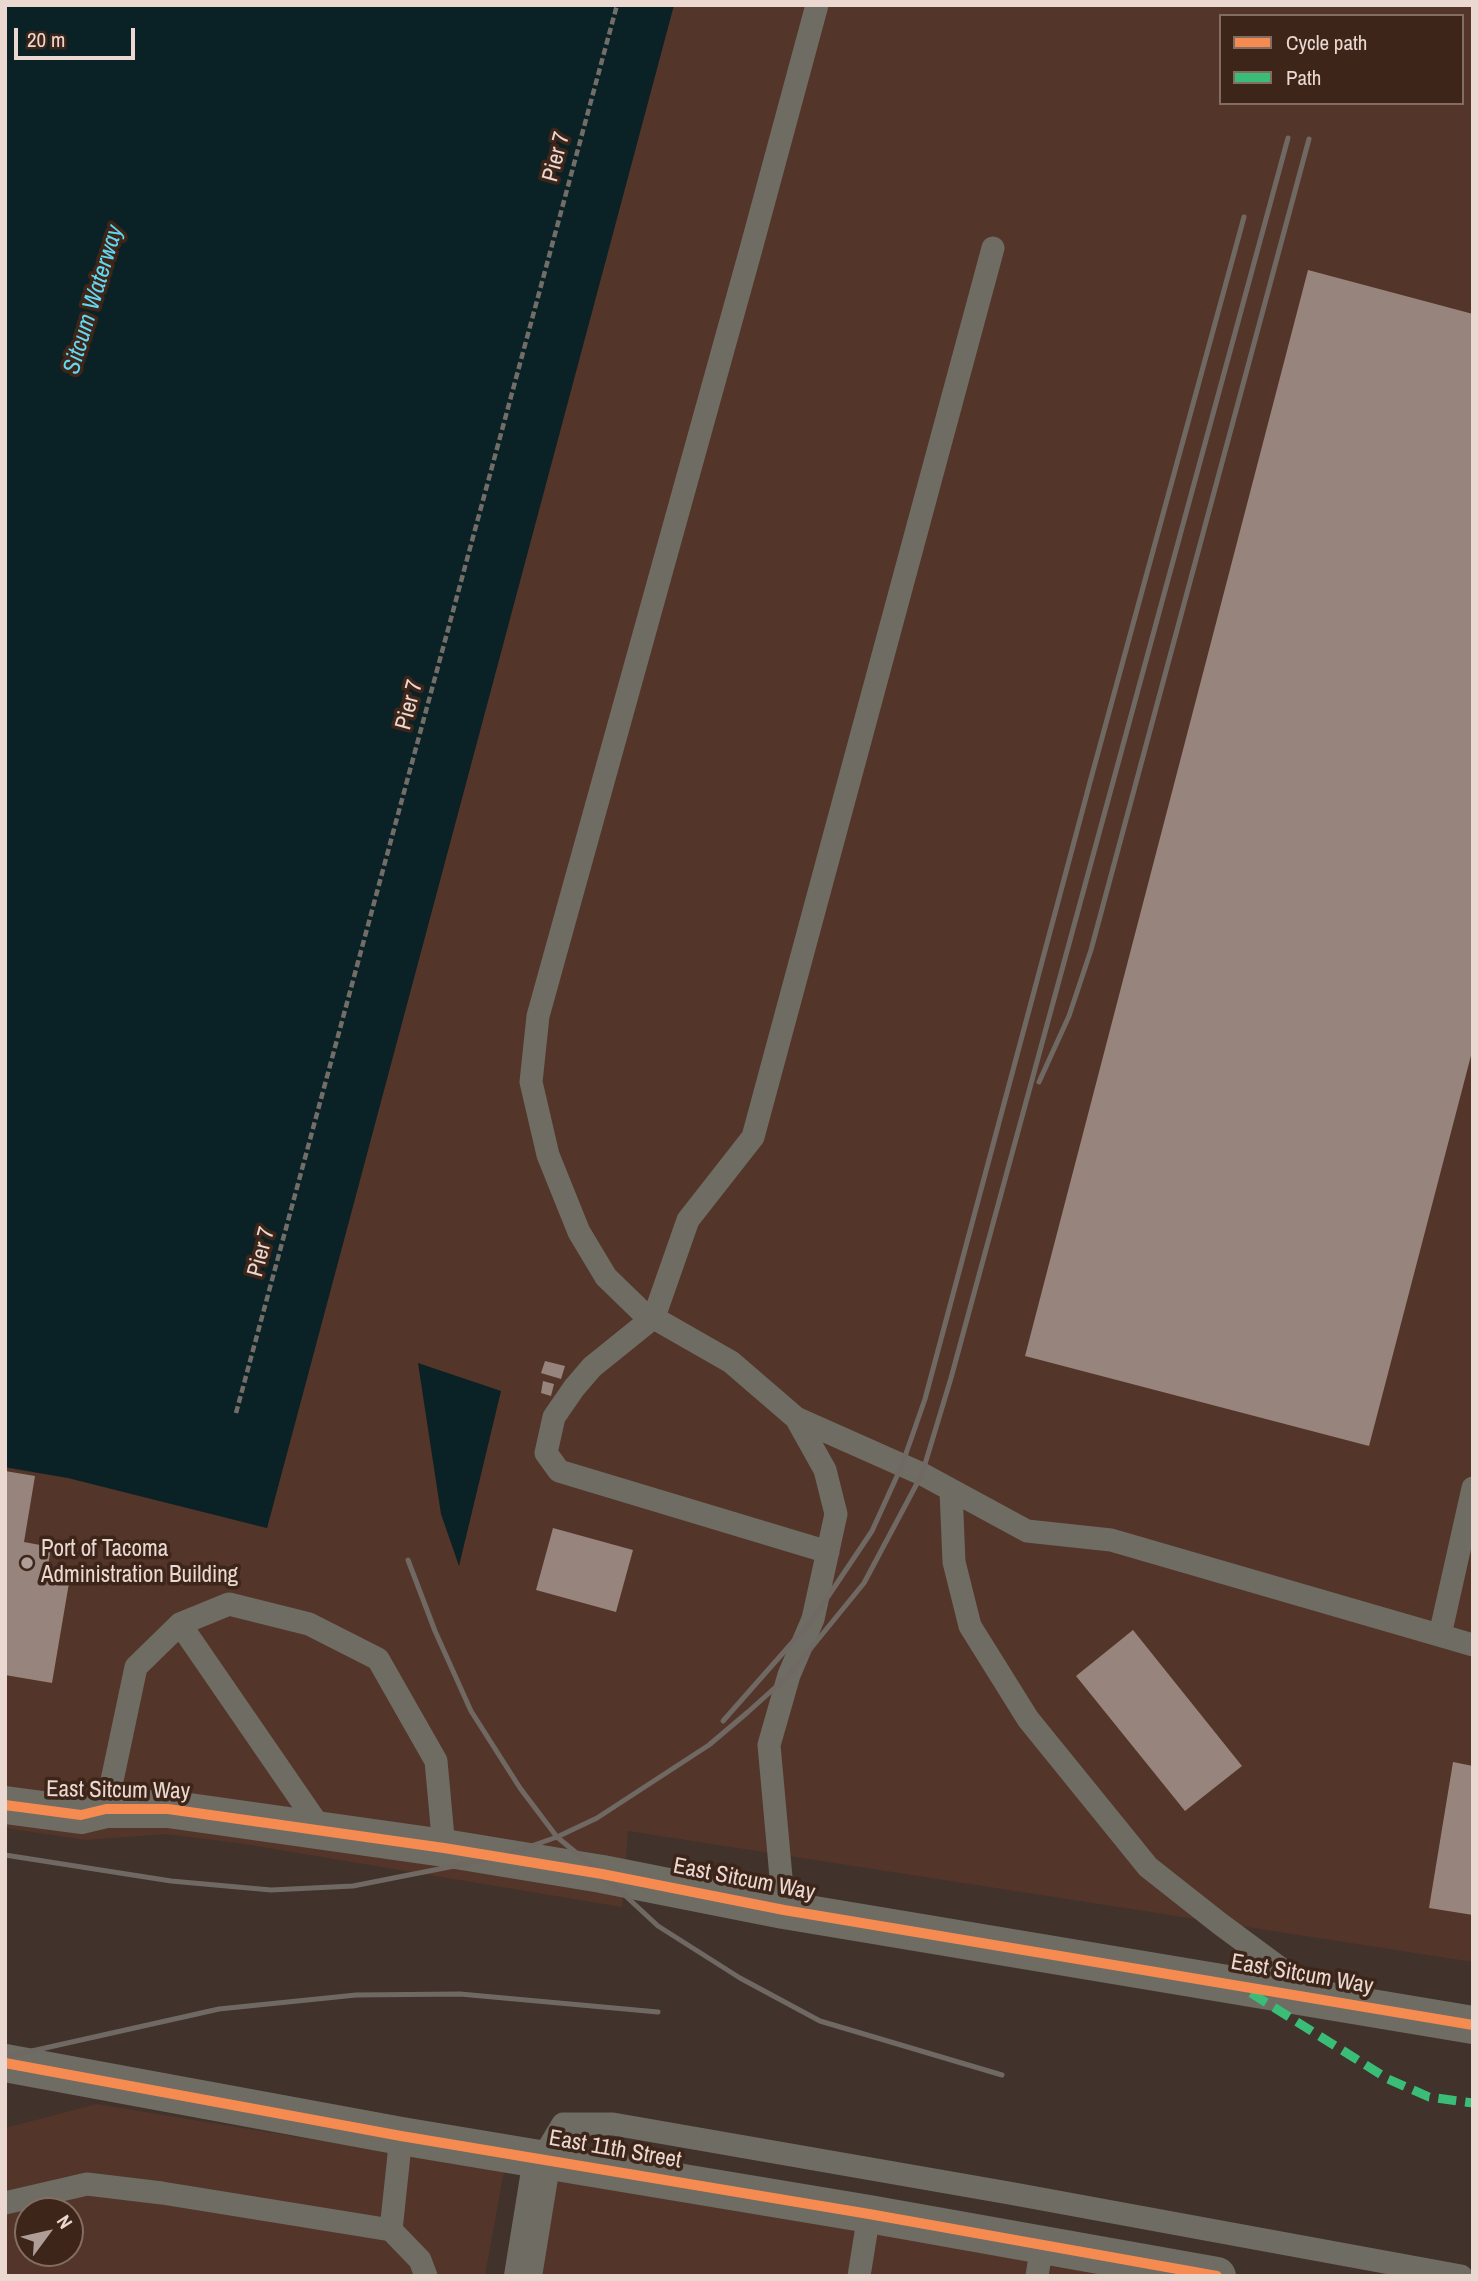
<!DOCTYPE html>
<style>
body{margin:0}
#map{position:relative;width:1478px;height:2281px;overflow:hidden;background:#41322c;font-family:"Archivo Narrow",sans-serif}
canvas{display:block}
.frame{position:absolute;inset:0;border:7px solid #ead8d1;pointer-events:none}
.legend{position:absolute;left:1219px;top:14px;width:245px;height:91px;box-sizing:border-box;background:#3e251a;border:2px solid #836d63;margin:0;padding:9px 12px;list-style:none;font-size:21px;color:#ead8d1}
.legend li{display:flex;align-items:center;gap:14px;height:35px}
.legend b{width:35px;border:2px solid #836d63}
.north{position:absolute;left:14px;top:2197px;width:70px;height:70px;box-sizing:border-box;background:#3e251a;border:2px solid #836d63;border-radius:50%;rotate:57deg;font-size:19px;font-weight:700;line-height:28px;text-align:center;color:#ead8d1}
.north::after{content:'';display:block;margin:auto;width:24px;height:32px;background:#af9e97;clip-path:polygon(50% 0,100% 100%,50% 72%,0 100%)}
.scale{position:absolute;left:14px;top:28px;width:121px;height:32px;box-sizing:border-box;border:4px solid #ead8d1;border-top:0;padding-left:9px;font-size:21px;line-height:24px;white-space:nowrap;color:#ead8d1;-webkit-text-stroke:5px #3e251a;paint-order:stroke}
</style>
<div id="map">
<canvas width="1478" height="2281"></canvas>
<div class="frame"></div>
<ul class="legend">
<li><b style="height:9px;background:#f68b52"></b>Cycle path</li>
<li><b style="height:9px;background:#3abd76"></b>Path</li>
</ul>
<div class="north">N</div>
<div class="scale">20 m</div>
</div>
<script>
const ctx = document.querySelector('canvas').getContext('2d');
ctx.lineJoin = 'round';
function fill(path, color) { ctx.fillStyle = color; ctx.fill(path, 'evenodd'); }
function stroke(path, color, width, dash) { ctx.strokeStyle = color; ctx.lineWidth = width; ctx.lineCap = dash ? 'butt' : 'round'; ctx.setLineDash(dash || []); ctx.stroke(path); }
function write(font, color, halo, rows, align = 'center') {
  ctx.font = font + ' "Archivo Narrow",sans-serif'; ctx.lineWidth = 7; ctx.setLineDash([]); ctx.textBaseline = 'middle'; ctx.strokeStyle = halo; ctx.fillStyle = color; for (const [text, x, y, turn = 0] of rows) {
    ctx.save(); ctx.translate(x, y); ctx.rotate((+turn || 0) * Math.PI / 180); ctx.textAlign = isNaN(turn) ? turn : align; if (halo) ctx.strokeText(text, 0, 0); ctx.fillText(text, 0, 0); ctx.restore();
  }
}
fill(new Path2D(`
 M674 5H1473V1962L628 1831 622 1907 238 1843 165 1834 87 1840 5 1828V1468L68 1478 267 1528ZM1221 16H1462V103H1221Z
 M97 2104 504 2171 485 2276H5V2128ZM28 2211H70V2253H28Z
 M551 2177 1165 2276H535Z`), '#543529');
fill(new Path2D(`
 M5 5H674L267 1528 68 1478 5 1467Z
 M418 1363 501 1391 459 1566 441 1514Z`), '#0a2125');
fill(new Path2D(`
 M1308 270 1473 314V1048L1369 1446 1025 1356Z
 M545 1361 565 1366 561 1379 541 1373Z
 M543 1381 554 1384 551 1396 541 1393Z
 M5 1471 35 1476 24 1542 51 1547 46 1579 69 1583 52 1683 5 1675Z
 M553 1528 633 1550 616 1612 536 1590Z
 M1133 1630 1242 1766 1185 1811 1076 1676Z
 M1453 1762 1473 1766V1915L1429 1908Z`), '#97847c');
stroke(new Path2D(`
 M236 1413 617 5`), '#726d67', 4.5, [7, 3.5]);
stroke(new Path2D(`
 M796 1418 922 1474 1027 1531 1111 1540 1473 1645
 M951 1491 954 1562 970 1626 1028 1719 1148 1867 1219 1923 1315 1994
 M828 1552 559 1471 546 1453 554 1417 574 1388 592 1367 654 1317 688 1220 753 1137 993 248
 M180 1624 323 1832
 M1440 1635 1473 1488
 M106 1809 136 1667 180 1624 229 1604 309 1624 378 1659 436 1761 444 1848
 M784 1910 769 1745 789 1675 813 1619 836 1514 825 1470 796 1418 731 1362 640 1310 606 1277 579 1232 548 1155 531 1082 538 1016 751 249 817 5
 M542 2159 563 2124H613L1009 2193 1461 2276
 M5 2203 87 2184 162 2193 391 2230 401 2136
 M391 2230 420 2260 426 2276
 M859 2276 869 2214
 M1037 2276 1042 2244`), '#6e6c63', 23);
stroke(new Path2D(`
 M5 1805 81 1815 106 1809H168L444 1848 602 1874 784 1910 1473 2025
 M523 2276 542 2159`), '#6e6c63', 38);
stroke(new Path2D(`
 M5 2063 401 2136 869 2214 1217 2276`), '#6e6c63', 38);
stroke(new Path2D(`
 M1087 793 1244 217
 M1039 1082 1069 1016 1091 950 1309 139
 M408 1560 435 1631 471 1711 520 1788 557 1837 602 1874 658 1926 740 1978 820 2021 1002 2075
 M723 1721 813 1619 872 1531 902 1465 925 1399 1089 786
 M5 1855 171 1881 271 1890 353 1886 500 1857 557 1837 597 1818 709 1745 748 1712 789 1675 864 1583 922 1474 951 1378 1288 138
 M5 2057 219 2009 356 1995 460 1994 658 2012`), '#706963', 5);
stroke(new Path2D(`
 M1251 1993 1388 2079 1429 2097 1473 2103`), '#3abd76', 9, [18, 9]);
stroke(new Path2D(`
 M5 1805 81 1815 106 1809H168L444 1848 602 1874 784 1910 1473 2025
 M5 2063 401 2136 869 2214 1217 2276`), '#f68b52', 10);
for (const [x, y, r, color] of [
 [27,1563,7,"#af9e97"]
]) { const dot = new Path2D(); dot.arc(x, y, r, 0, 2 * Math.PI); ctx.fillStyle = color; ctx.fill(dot); stroke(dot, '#3e251a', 2.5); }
write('23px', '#ead8d1', '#3e251a', [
 ["Pier 7",557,157,-75],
 ["Pier 7",410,705,-75],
 ["Pier 7",262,1252,-75],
 ["East Sitcum Way",118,1791,1],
 ["East Sitcum Way",744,1880,11],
 ["East Sitcum Way",1302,1975,10],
 ["East 11th Street",615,2150,10]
]);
write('23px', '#ead8d1', '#3e251a', [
 ["Port of Tacoma",41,1550],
 ["Administration Building",41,1576]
], 'left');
write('italic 24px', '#61d9f2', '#3e251a', [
 ["Sitcum Waterway",94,300,-73]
]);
</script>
